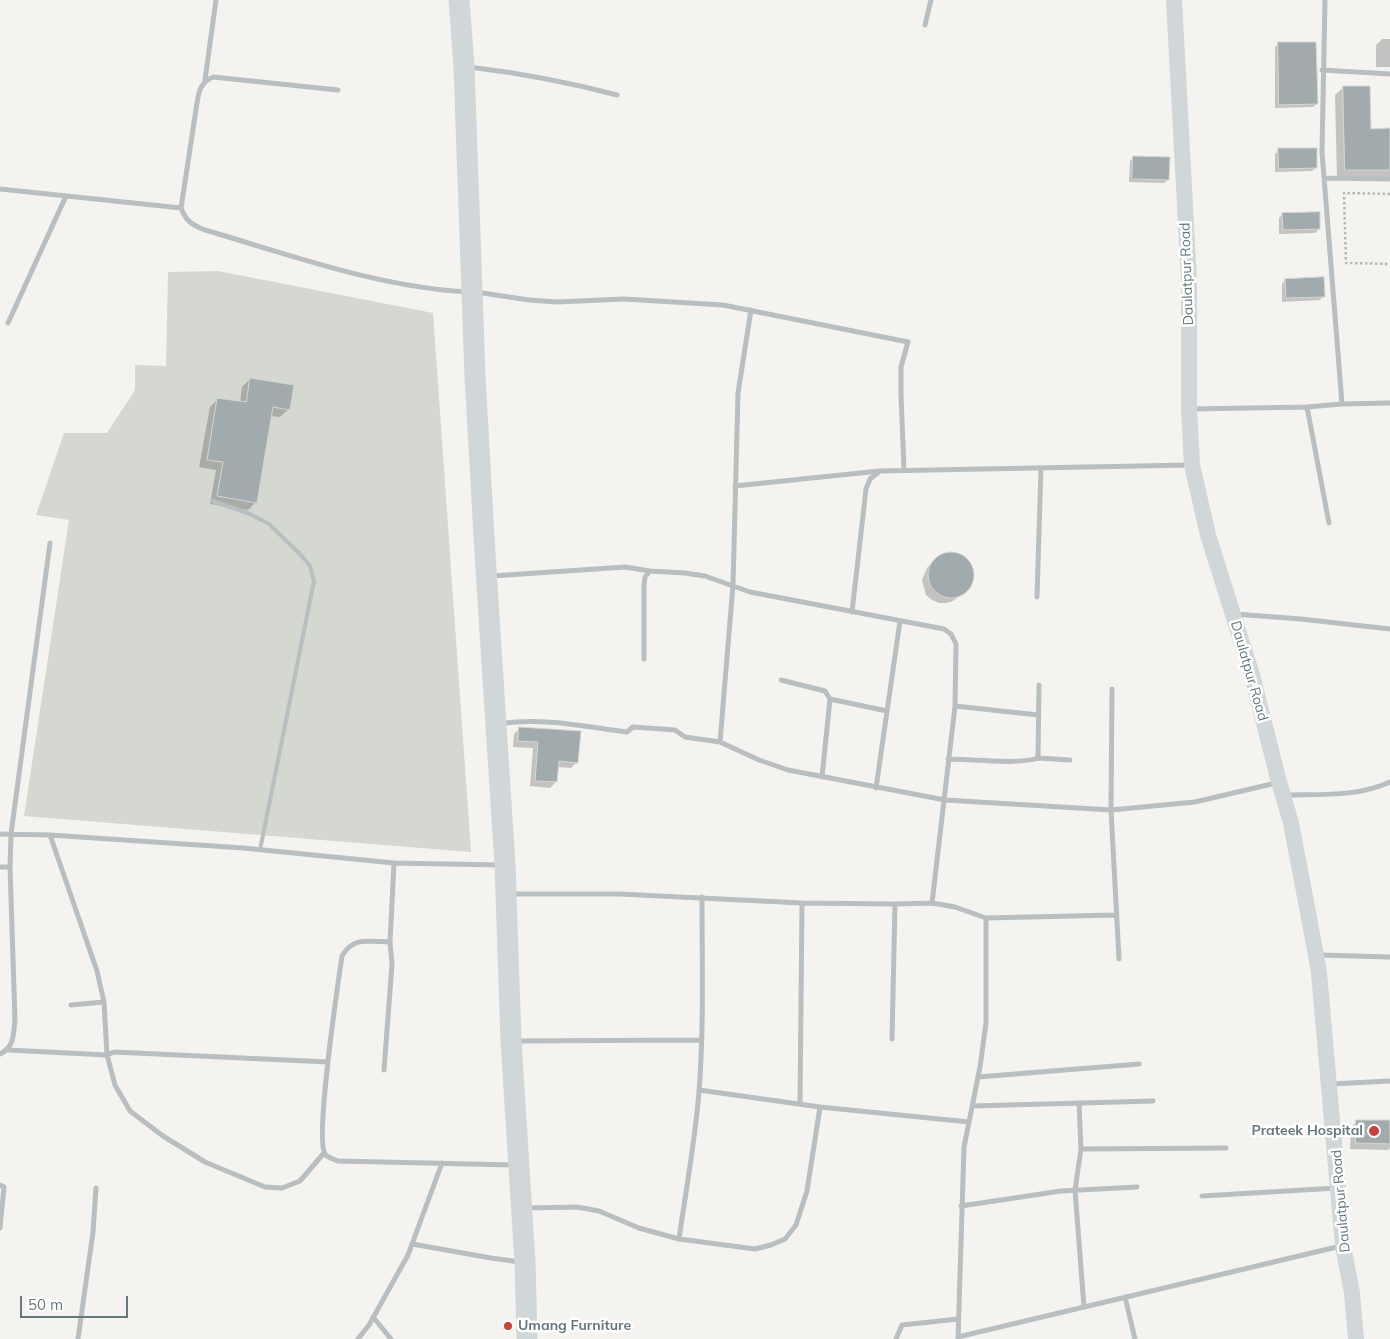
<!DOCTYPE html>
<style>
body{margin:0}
#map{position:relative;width:1390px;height:1339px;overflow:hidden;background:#f4f3f0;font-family:Mulish,sans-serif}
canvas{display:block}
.scale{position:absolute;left:20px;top:1296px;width:108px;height:22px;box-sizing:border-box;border:2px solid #66777e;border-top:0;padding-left:6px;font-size:15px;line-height:18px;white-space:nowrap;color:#66777e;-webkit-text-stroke:4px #fff;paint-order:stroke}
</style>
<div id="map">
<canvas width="1390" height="1339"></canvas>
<div class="scale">50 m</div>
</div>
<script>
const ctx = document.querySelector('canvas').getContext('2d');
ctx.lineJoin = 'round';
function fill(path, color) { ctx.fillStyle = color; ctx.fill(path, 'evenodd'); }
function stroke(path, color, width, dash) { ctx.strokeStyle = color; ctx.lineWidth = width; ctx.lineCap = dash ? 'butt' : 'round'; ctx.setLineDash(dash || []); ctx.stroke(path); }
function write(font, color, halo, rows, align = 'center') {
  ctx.font = font + ' Mulish,sans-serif'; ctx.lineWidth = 5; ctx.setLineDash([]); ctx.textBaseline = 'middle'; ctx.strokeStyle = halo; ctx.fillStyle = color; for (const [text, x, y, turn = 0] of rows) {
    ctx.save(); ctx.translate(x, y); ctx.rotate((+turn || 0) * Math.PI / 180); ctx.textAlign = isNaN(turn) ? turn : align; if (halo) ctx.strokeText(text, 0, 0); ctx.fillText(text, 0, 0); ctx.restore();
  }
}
fill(new Path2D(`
 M218 271 433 313 471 852 24 816 69 520 36 515 64 433H107L135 390V365L166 366 168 272Z`), '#d4d8d0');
fill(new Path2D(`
 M1382 39H1390V67H1376V45Z
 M1279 44 1317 104 1313 107 1275 108V47Z
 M1344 87 1370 130H1390V177L1337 178 1335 95Z
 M1279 150 1316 167 1312 171 1275 172V154Z
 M1134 157 1168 180 1164 183 1129 182 1130 161Z
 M1283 214 1319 229 1315 233 1279 234V218Z
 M1285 280 1323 296 1320 300 1282 302V284Z
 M250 379 289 409 280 417 270 416 256 502 248 510 210 504 216 470 199 467 210 407 218 399 240 403 242 387Z
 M952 553 958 555 969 563 972 576 970 583 966 590 953 601 946 603H939L932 600 926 595 922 580 927 568 933 561 939 557Z
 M520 728 577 762 571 768 557 767 556 782 550 788 530 786 533 748 513 747 514 734Z
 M1357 1121 1390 1122V1148L1388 1150 1350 1149 1351 1127Z`), '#0003');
const building = new Path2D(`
 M1278 42H1316L1318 104 1279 105Z
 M1343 86H1370L1371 129 1390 128V170H1345Z
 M1278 148H1317V168L1279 169Z
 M1133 156 1170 157 1169 180 1132 179Z
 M1320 212V229L1283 230 1282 213Z
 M1324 277 1325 297 1286 298 1285 279Z
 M250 378 294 385 290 410 273 407 257 503 217 496 223 462 207 460 217 398 246 402Z
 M928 575a23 23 0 1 1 46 0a23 23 0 1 1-46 0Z
 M519 727 581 731 578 763 559 761 557 782 535 781 538 742 518 741Z
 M1356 1120H1390V1144L1356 1143Z`);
fill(building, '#a1aaad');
stroke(building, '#d5d5d3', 1);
stroke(new Path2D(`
 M1390 194 1344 193 1346 263 1390 264`), '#b3b7b8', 2.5, [2.5, 2.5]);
stroke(new Path2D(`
 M213 501 250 514 269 524 301 555 310 566 314 581 260 850`), '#b9bec0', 4);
stroke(new Path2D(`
 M1325 0 1322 152 1342 404
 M925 25 931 0
 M469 67C519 73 568 82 617 95
 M1322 70 1390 74
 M205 80 216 0
 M338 90 213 77C201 82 199 90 197 103L181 208C186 221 192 225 205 230 291 255 377 287 468 292
 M1324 178 1390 179
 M0 189 181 208
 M476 292 529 300 557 302 624 299 723 305 908 342 901 367V395L904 470
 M751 310 738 393 733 585 720 742 759 760 788 770 945 800 1111 810 1195 802 1276 783
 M8 323 66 196
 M1307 407 1329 523
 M1192 409 1307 407 1342 404 1390 403
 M735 486 879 471
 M492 576 625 567 650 571
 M1037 597 1041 468
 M852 612 866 489 870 479 880 471 1190 465
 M1235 614 1301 619 1390 629
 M644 659V586L645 577 650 571 685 573 705 576 750 592 944 629 951 634 956 644 955 706 932 903
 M781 680 825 691 830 699 887 711
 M1112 689 1111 810 1119 959
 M955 706 1038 715
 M501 724C541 717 587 727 627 732L633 727 675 730 685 737 720 742
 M1038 758 1070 760
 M948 759C970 759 1019 765 1038 758L1039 685
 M822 777 830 699
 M876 788 900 621
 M1286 795C1320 794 1358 797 1390 782
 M0 834 50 835 243 848 394 863 500 865
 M50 835 97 971 104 1002 71 1005
 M0 867H10
 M511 894H619L802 903 895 904 932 903 955 907 986 918 1116 915
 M390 942C370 942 353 936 342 956 338 983 315 1139 325 1154 328 1158 334 1159 338 1161L514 1165
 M1319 955 1390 957
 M104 1002 107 1055 115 1085 130 1111 163 1136 205 1162 265 1187 282 1188 300 1181 324 1153
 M892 1039 895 904
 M517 1041 701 1040
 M8 1050 107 1055 114 1052 328 1062
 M0 1054C15 1046 13 1035 15 1020L10 867 11 834 50 543
 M384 1070 392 964 390 942 394 863
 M978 1077 1139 1064
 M1331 1084 1390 1081
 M699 1090 820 1107 969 1122
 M1079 1103 1081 1149 1075 1190 1084 1307
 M800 1104 802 903
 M973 1106 1153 1101
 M1081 1149 1226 1148
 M0 1185 4 1187 0 1228
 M1202 1196 1337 1188
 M961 1206 1061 1191 1137 1187
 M526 1208 577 1207 599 1211 639 1228 679 1239 755 1249 771 1245 785 1239 796 1225 807 1191 820 1107
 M679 1239C686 1190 695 1141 699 1092 704 1027 702 962 702 897
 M412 1244 491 1258 520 1262
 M1125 1297 1135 1339
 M373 1317 391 1339
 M958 1337 1341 1246
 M78 1339 93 1232 96 1188
 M358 1339 369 1325 408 1255 442 1163
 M896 1339 902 1325 958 1319
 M958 1339 964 1147 980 1067 986 1023V918`), '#b9bec0', 5);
stroke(new Path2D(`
 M1174 0 1189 281V409L1192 465 1208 535 1252 675 1279 782 1291 823 1316 955 1319 973 1343 1246 1352 1293 1356 1339`), '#d1d6d9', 16);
stroke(new Path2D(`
 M459 0 464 66 475 376 485 554 505 865 511 1041 525 1262 527 1339`), '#d1d6d9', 21);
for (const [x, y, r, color] of [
 [1374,1131,6,"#cc4138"],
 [508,1326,5,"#cc4138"]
]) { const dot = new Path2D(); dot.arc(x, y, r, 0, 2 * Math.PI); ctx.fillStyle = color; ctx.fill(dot); stroke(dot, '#fff', 2); }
write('14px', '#66777e', '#fff', [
 ["Daulatpur Road",1187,274,-92],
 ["Daulatpur Road",1249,671,74],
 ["Daulatpur Road",1341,1201,-95]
]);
write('bold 14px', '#66777e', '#fff', [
 ["Prateek Hospital",1363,1131],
 ["Umang Furniture",518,1326,"left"]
], 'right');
</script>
